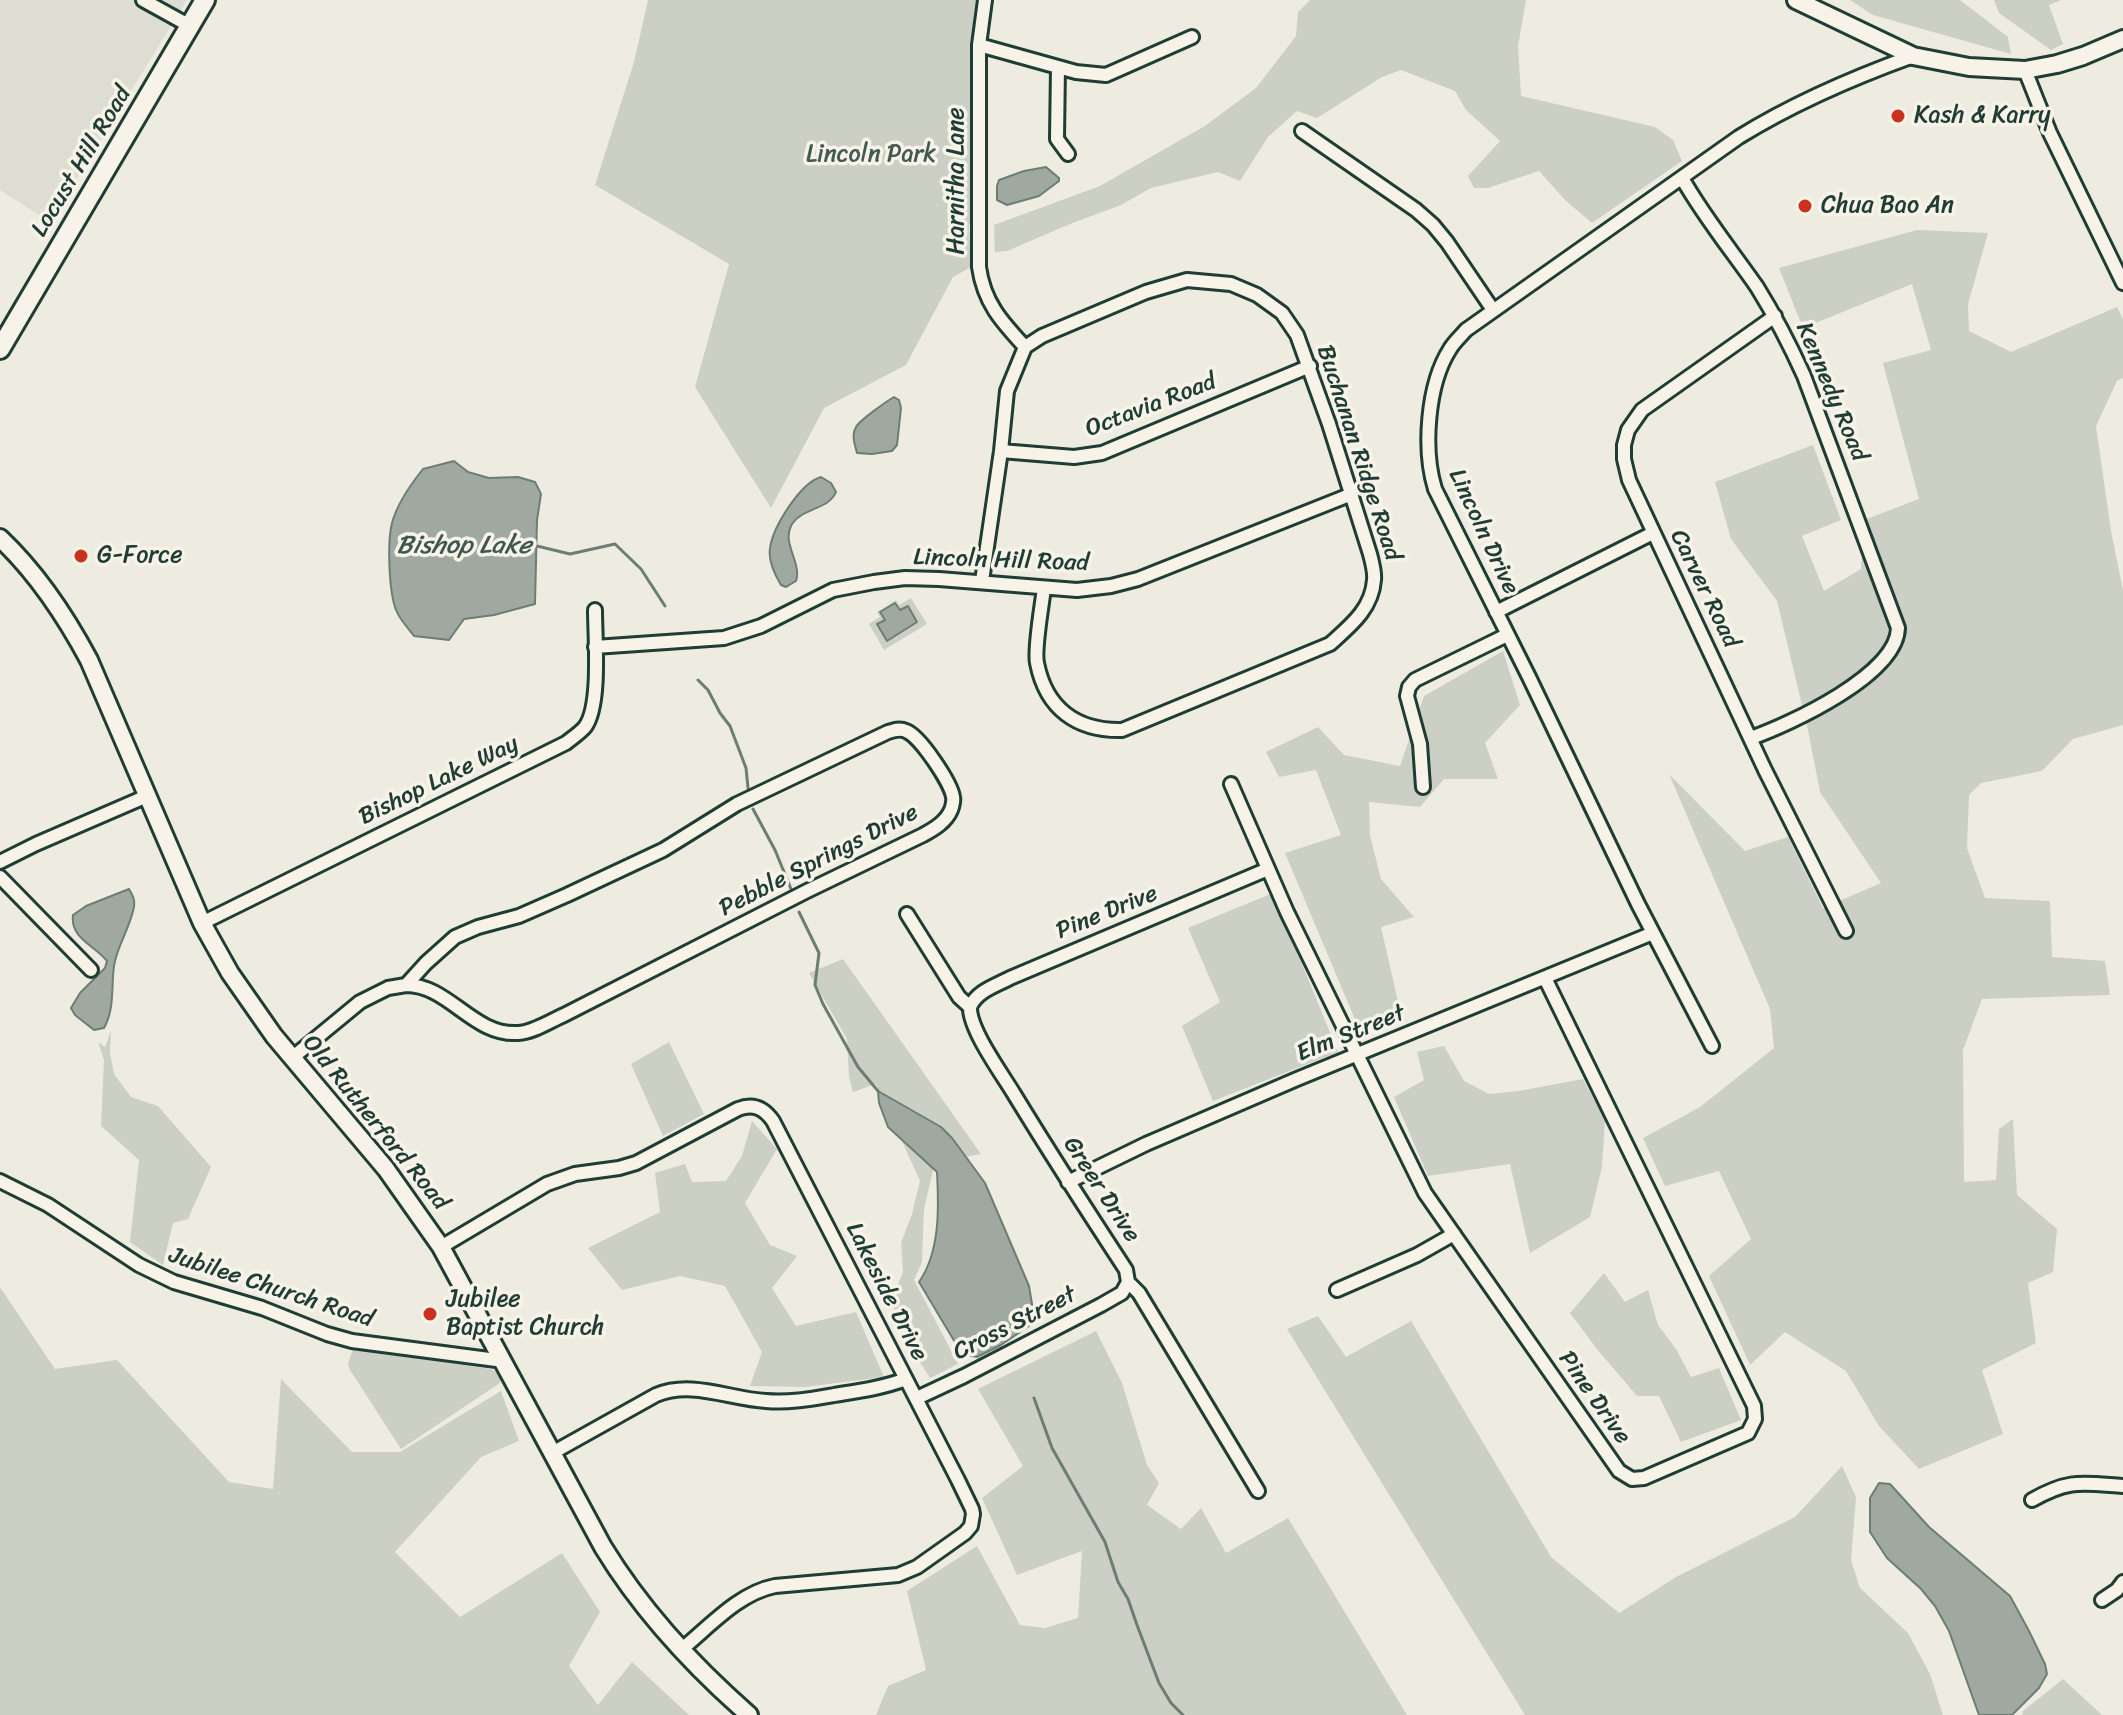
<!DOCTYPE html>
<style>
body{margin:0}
canvas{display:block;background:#eeece1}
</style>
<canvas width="2123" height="1715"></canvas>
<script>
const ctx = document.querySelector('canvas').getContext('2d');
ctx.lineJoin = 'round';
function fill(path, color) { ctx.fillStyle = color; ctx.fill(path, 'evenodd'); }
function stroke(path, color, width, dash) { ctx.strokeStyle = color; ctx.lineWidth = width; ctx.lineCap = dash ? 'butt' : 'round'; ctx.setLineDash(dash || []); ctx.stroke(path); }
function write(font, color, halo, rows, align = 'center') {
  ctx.font = font + ' Sriracha,sans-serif'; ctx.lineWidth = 7; ctx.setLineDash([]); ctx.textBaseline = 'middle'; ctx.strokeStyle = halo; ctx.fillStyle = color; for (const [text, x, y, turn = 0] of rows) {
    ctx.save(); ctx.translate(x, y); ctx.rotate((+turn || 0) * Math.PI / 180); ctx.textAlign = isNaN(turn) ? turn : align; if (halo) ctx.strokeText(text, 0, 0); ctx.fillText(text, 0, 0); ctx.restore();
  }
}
fill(new Path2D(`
 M0 0H187L50 222 0 190Z`), '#ddddd2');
fill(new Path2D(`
 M648 0H979L972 31 974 222 969 224 971 267 953 277 906 365 824 408 771 508 695 387 729 264 595 185 634 62Z
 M1310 0H1526L1518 46 1521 96 1655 127 1673 140 1682 161 1592 223 1565 200 1539 171 1488 188H1474L1468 176 1500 141 1466 110 1455 91 1401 70 1382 77 1317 118 1297 111 1268 137 1240 181 1218 172 1151 188 1121 205 1070 224 1007 251 995 252 994 225 1100 186 1205 126 1256 88 1296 36 1298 12Z
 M1850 0H1960L2008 37 2011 54 1873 15Z
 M1994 0H2061L2049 5 2063 44 2051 50 1999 13Z
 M1917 230 1988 233 1968 304 1969 331 2011 352 2117 307 2123 319V378L2117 381 2096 426 2111 531 2123 590V725L2073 739 2042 771 1981 783 1969 795 1967 848 1985 898 2050 901 2052 957 2105 961 2110 995 1982 999 1963 1050 1964 1182 1996 1180 1999 1129 2013 1119 2017 1195 2057 1229 2053 1272 2028 1283 2036 1343 1982 1370 2003 1434 1919 1469 1879 1426 1846 1371 1785 1332 1750 1365 1709 1276 1751 1239 1719 1171 1665 1186 1643 1138 1700 1107 1774 1048 1770 1009 1669 774 1745 851 1788 837 1823 908 1881 883 1820 792 1808 730 1777 601 1731 539 1715 482 1813 445 1841 520 1802 536 1824 591 1861 569 1864 520 1919 499 1883 363 1931 350 1912 284 1803 328 1779 268Z
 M911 598 927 624 884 650 869 624 880 617 877 612 896 600 899 605Z
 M1503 651 1520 705 1485 743 1498 779H1444L1420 807 1369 802 1370 835 1381 879 1414 917 1381 927 1401 1015 1359 1029 1285 853 1341 835 1316 770 1279 777 1266 752 1318 727 1344 755 1400 766 1424 696Z
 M1273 893 1338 1052 1213 1101 1182 1026 1220 1002 1188 928Z
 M843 959 981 1154 935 1162 924 1209 922 1262 914 1280 958 1364 930 1378 898 1327 892 1299 903 1272 901 1243 912 1214 920 1181 876 1084 853 1092 849 1077 847 1039 809 973Z
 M111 1031 110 1053 114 1074 131 1097 158 1106 211 1167 188 1219 173 1223 163 1265 130 1242 139 1160 101 1126 104 1060 98 1042 105 1047Z
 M669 1042 704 1114 663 1136 631 1064Z
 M1444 1046 1464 1081 1489 1094 1519 1091 1583 1079 1605 1120 1602 1167 1590 1217 1530 1253 1510 1164 1428 1176 1394 1097 1424 1080 1417 1052Z
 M752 1121 777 1149 745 1203 770 1245 797 1256 772 1288 796 1326 856 1312 884 1377 805 1387 750 1386 762 1352 725 1286 680 1276 622 1290 588 1248 660 1212 655 1173 685 1164 692 1182 726 1181 742 1156Z
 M1604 1273 1625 1302 1648 1290 1658 1325 1676 1349 1691 1377 1719 1368 1741 1420 1681 1442 1659 1396H1637L1597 1349 1570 1313Z
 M0 1287 55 1369 117 1360 229 1482 273 1489 281 1379 352 1452H400L501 1391 519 1441 481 1457 395 1552 460 1617 562 1553 600 1612 569 1666 598 1705 632 1662 689 1715H0Z
 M1318 1316 1346 1357 1411 1321 1551 1557 1619 1613 1676 1577 1795 1517 1842 1466 1856 1497 1851 1560 1860 1588 1908 1633 1930 1674 1943 1715H1525L1287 1329Z
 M1096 1331 1122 1383 1147 1465 1159 1483 1147 1505 1181 1529 1201 1508 1226 1553 1288 1518 1407 1715H876L888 1686 926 1670 907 1591 977 1546 1020 1625 1045 1628 1078 1618 1082 1551 1017 1575 982 1498 1023 1466 978 1389Z
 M353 1349 491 1369 501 1374 500 1383 401 1449 350 1370 348 1363Z
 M2063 1679 2102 1715H2022L2023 1711Z`), '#cccfc4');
const water = new Path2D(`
 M1046 167 1059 178V181L1039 196 1007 205 997 200V186L999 180 1024 171Z
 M894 397 899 400 901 408 897 445 892 451 872 454 857 453C855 445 851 435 856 427 860 420 887 401 894 397Z
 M454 461 468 472 489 478 518 477 535 482 541 494 537 520 535 604 494 615 464 619 449 640 414 636C408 628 400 620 396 610 389 592 387 543 392 523 397 504 411 484 423 469Z
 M821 477 831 483 836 492C829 510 800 508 791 526 782 544 802 563 796 581L786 587 781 585C775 575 768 560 770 548 773 527 800 483 821 477Z
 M895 603 900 610 908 606 917 622 887 641 877 624 885 620 880 612Z
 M129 889C133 896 135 899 134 907 130 928 117 946 114 966 111 987 115 1008 104 1028L94 1030 75 1015 71 1008 80 993 105 968 107 961C94 945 70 938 73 915L86 906Z
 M878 1091 941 1127 952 1138 985 1183 1029 1286 1033 1310 1032 1324 1001 1345 977 1357 962 1354 919 1282C940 1252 939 1208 937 1172L888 1127 879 1103Z
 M1879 1483 1890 1484 1929 1527 2010 1596 2029 1631 2045 1664 2047 1674 2039 1688 2012 1715H1979L1949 1631 1935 1606 1921 1589 1887 1558 1870 1532V1498Z`);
fill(water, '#9fa99f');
stroke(water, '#6c7e74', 2);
stroke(new Path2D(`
 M537 546 570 554 615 544 641 569 665 606
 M698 680 708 690 720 713 730 726 746 768 748 788
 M753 809 775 850 791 889
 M799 912 819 953 815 985 823 1004 858 1067 878 1091
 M1034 1398 1052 1448 1105 1542 1118 1582 1128 1599 1137 1625 1159 1683 1171 1703 1183 1715`), '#6c7e74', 3);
const street = new Path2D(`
 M143 0 190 26
 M985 0 979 45V267C984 303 1002 322 1025 347
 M979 45 1076 72 1106 75 1192 37
 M1058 67 1057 139 1068 154
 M2025 70 2050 133 2123 283
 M1302 131 1416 210 1433 225 1447 242 1493 310
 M1682 178C1704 217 1732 251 1757 287 1775 316 1790 345 1804 376L1898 628C1897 675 1790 724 1751 738
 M1775 316 1642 410 1628 430 1624 445V459L1629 480 1765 770 1846 931
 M1001 451 1074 457 1102 453 1310 366
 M982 581 1001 451 1007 391 1025 347 1042 336 1146 292 1187 280 1231 284 1257 295 1282 313 1297 335 1329 424 1370 554C1372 562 1375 572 1374 580 1372 609 1350 626 1330 644L1122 730C1077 731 1046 709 1037 663 1034 649 1042 605 1044 588
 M1496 612 1653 533
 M595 647 724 638 761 626 833 590 874 582 905 578 939 579 1077 590 1111 586 1138 579 1352 494
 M1231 784 1287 912 1425 1193 1619 1471 1632 1479 1644 1478 1748 1433 1755 1419 1754 1406 1545 978
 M1423 787 1420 744 1407 696 1409 687 1415 680 1507 635
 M0 862 36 844 147 796
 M0 877 91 970
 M907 914 959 997 970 1007C969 1029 1002 1074 1014 1094 1050 1153 1088 1212 1126 1270L1128 1282 1139 1293 1258 1491
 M202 923 566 743C572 738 580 733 585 727 601 706 595 638 595 610
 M970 1007C977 991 995 986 1010 978L1268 869
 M1712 1046 1638 904 1529 677 1435 489C1423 450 1427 385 1450 349 1454 342 1461 336 1466 330L1739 137C1794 103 1852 78 1913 56
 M292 1058 360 1002 388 988 406 985 426 963 455 937 478 927 519 916 567 895 663 850 737 804 888 732C894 730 900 728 906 731 920 736 951 783 953 797 954 800 952 808 951 810 946 822 934 829 923 835L807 891 564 1015C550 1021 534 1032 518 1033 473 1036 449 985 406 985
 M0 1181 48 1205 139 1265 174 1282 262 1308 327 1334 352 1341 504 1361
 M1068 1182 1146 1144 1297 1079 1653 933
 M441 1247 547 1184 575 1174 619 1168 636 1163 738 1109C753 1103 764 1108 773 1121L958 1480 972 1509 973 1514 971 1526 965 1533 917 1567 898 1575 775 1586C739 1593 710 1626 682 1649
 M1337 1290 1417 1255 1454 1234
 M917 1398 964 1376 1101 1305 1122 1293 1128 1282
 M554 1452 656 1395C692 1380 729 1399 766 1401 789 1403 811 1399 834 1395 859 1391 882 1388 906 1379
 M2032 1500C2069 1479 2081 1483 2123 1486
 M2102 1600 2117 1590 2123 1582`);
const secondary = new Path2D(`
 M1796 0 1913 56 1969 67 2025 70 2057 64 2083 56 2123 39
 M0 538C37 573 65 615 89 660L202 923 230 973 274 1036 386 1169 441 1247 603 1547C642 1611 693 1666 749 1715`);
const primary = new Path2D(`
 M0 349 205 0`);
stroke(street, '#1f3d34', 18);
stroke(secondary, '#1f3d34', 22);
stroke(primary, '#1f3d34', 24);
stroke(street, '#f7f3e8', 12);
stroke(secondary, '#f7f3e8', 16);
stroke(primary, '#f7f3e8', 18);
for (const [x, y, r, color] of [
 [1898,116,8,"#c8321e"],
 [1805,206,8,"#c8321e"],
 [81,556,8,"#c8321e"],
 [430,1314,8,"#c8321e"]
]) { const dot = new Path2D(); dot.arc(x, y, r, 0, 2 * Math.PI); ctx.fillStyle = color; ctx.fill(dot); stroke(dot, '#f7f3e8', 3); }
write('24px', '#1f3d34', '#f7f3e8', [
 ["Kash & Karry",1914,116],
 ["Chua Bao An",1821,206],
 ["G-Force",97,556],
 ["Jubilee",446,1300],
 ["Baptist Church",446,1328]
], 'left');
write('24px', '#425a51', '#f7f3e8', [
 ["Lincoln Park",871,155]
]);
write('24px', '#1f3d34', '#f7f3e8', [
 ["Locust Hill Road",82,162,-59],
 ["Harnitha Lane",957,181,-90],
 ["Kennedy Road",1831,392,67],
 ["Octavia Road",1151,406,-21],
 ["Buchanan Ridge Road",1358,453,72],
 ["Lincoln Drive",1483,532,65],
 ["Lincoln Hill Road",1001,561,2],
 ["Carver Road",1704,589,64],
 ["Bishop Lake Way",439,781,-26],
 ["Pebble Springs Drive",819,861,-27],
 ["Pine Drive",1107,913,-22],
 ["Elm Street",1351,1034,-22],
 ["Old Rutherford Road",375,1123,51],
 ["Greer Drive",1101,1190,57],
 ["Jubilee Church Road",271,1288,18],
 ["Lakeside Drive",886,1292,63],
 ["Cross Street",1015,1324,-27],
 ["Pine Drive",1594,1398,55]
]);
write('italic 26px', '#3f584f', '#f7f3e8', [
 ["Bishop Lake",464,546]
]);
</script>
